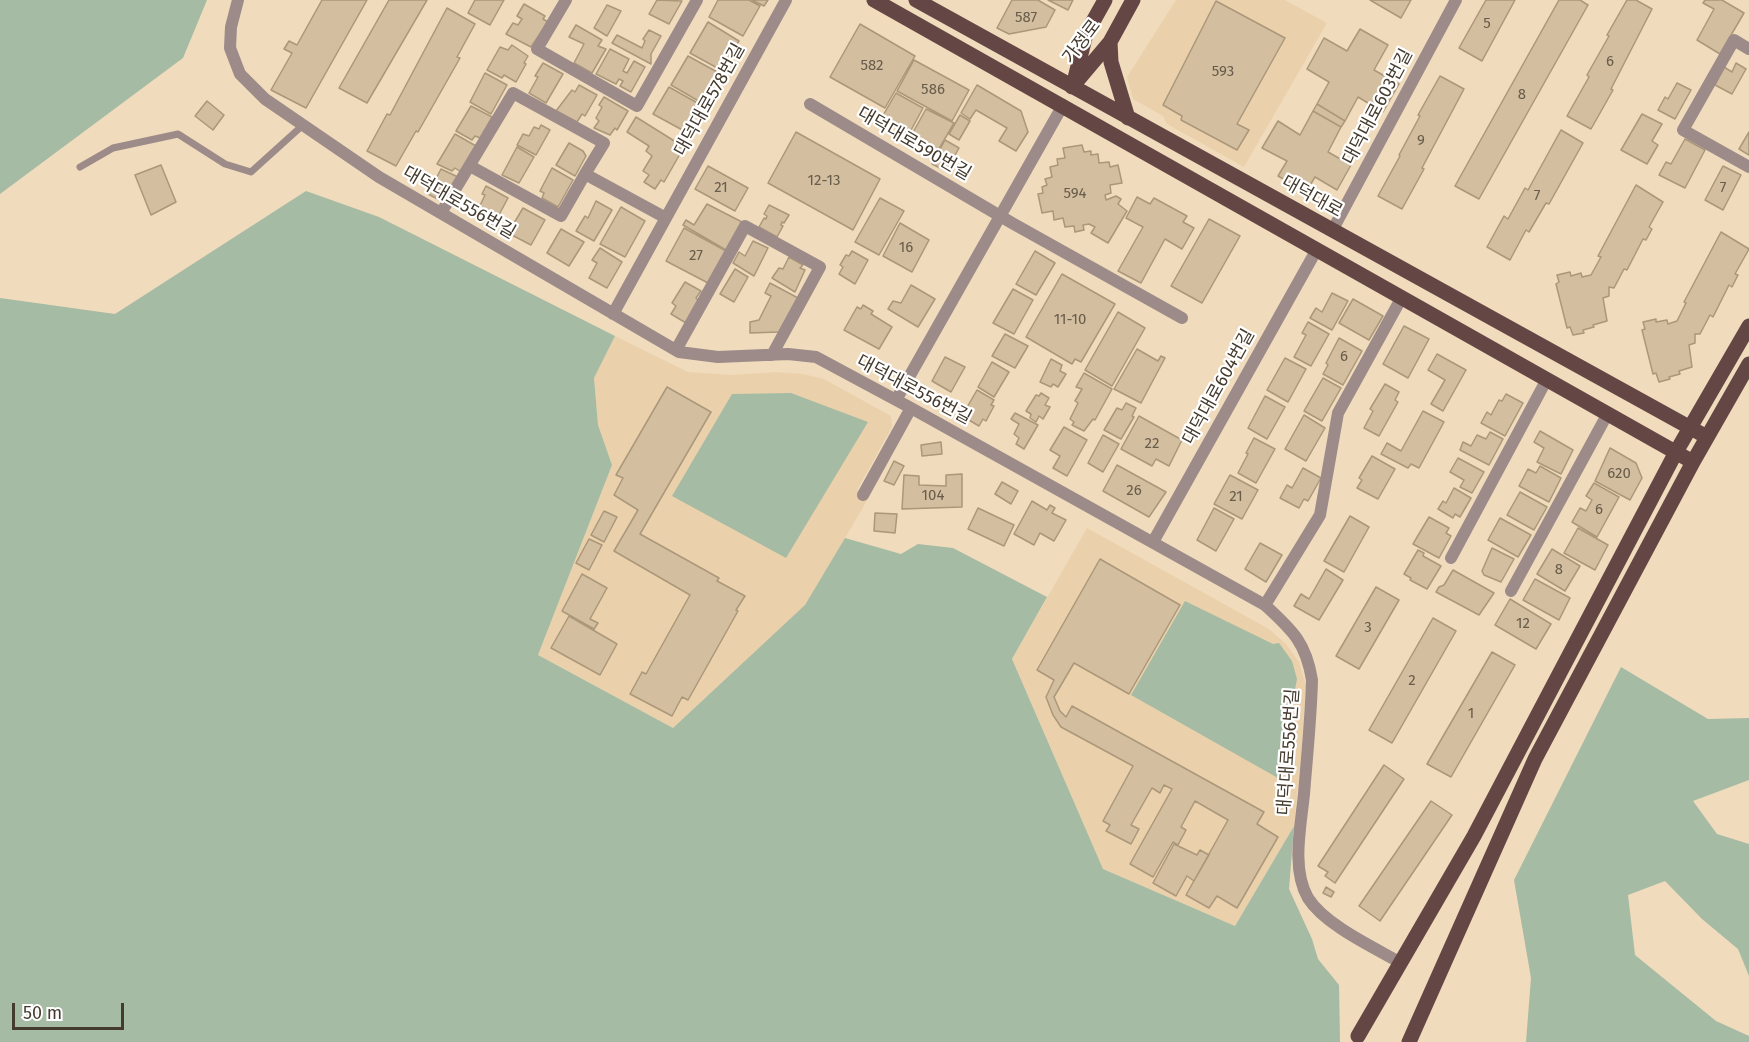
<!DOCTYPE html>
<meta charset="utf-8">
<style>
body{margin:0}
#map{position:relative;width:1749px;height:1042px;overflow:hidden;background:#f0dbbc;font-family:"Fira Sans",sans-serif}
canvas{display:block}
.scale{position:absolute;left:12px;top:1003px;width:112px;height:27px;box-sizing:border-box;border:3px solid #443b2e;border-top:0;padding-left:8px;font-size:18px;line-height:21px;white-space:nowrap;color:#443b2e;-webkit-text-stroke:4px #fff;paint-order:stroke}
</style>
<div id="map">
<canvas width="1749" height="1042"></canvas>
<div class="scale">50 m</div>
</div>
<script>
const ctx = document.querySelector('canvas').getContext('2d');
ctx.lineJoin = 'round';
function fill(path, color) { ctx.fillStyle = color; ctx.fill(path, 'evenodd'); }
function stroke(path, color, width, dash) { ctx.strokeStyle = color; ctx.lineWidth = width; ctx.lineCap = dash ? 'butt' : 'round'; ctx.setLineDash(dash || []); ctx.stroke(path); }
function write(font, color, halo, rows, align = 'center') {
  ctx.font = font + ' "Fira Sans","Noto Sans KR",sans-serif'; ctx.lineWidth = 4.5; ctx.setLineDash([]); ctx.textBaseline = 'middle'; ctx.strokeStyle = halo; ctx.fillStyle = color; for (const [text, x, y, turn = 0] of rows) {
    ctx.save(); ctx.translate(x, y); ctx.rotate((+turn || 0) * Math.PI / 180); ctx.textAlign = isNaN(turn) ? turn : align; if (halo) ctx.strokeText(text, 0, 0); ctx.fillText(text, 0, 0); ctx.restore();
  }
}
fill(new Path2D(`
 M1176 0H1285L1327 23 1244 167 1167 124 1163 116 1133 99 1127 77Z
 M615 336 688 372 733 375 775 372 803 374 824 379 891 416 892 427 857 490 869 497 806 605 673 728 538 655 612 465 598 425 594 378Z
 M1087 528 1269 629 1286 644 1299 662 1306 686 1301 758 1294 826 1235 926 1103 869 1012 659Z`), '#ead1ab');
fill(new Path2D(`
 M0 0H207L183 58 0 194Z
 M306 191 379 217 615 336 594 378 598 425 612 465 538 655 673 728 805 605 845 538 901 554 918 544 953 548 1047 597 1012 659 1103 869 1235 926 1294 826 1289 889 1312 939 1318 959 1339 985 1340 1042H0V298L115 314Z
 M791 393 868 422 786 558 672 496 732 394Z
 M1185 601 1273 644 1279 643 1292 661 1297 679 1278 778 1131 695Z
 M1621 667 1708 719 1749 718V780L1693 801 1717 834 1749 844V976L1738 949 1702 919 1665 881 1628 895 1635 955 1716 1021 1749 1036V1042H1526L1531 978 1514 880Z`), '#a5bba4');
const building = new Path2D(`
 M322 0H367L306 108 271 90 292 53 284 49 289 41 297 45Z
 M389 0H427L367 103 339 88Z
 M475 0H504L490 25 468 13Z
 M657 0 682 1 669 24 649 14Z
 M718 0H749L760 6 743 36 709 17Z
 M752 0H768L764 6Z
 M1012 0H1038L1055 10 1046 27 1009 34 997 28Z
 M1048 0H1073L1068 10Z
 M1370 0H1411L1401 18Z
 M1486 0H1515L1482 61 1459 48Z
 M1559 0H1580L1588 5 1479 199 1455 186Z
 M1627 0H1636L1652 9 1611 89 1613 90 1591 129 1567 116 1589 77 1587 75 1609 36 1607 35Z
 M1705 0H1722L1744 13 1720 54 1697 40 1714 9 1703 3Z
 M1216 1 1285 38 1237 124 1249 130 1237 150 1181 120 1182 116 1163 105Z
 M524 4 545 16 543 19 548 22 531 47 506 34 513 23 518 25 522 19 517 16Z
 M607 5 621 11 607 36 594 28Z
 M447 8 475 24 457 57 460 58 418 132 416 131 396 166 367 151 387 114 390 115Z
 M708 22 739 41 721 70 690 53Z
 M860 24 915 56 885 108 830 77Z
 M576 25 602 40 598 46 606 49 592 73 574 63 584 44 569 37Z
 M1360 29 1388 45 1374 70 1399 84 1383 112 1358 97 1345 121 1317 104 1329 82 1307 69 1324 38 1347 51Z
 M649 30 661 36 651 54V64L612 43 617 35 642 48 645 41 643 39Z
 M512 45 528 56 524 63 526 64 516 82 504 75 502 78 487 70 500 47 508 50Z
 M610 49 629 59 623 71 627 73 634 61 645 67 631 92 620 86 623 81 619 79 616 84 596 74Z
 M688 56 719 73 702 103 671 85Z
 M914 60 969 90 952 121 897 91Z
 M543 63 563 74 546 103 529 93 538 77 535 76Z
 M1736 63 1746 69 1732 94 1715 85 1724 67 1732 72Z
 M485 73 507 85 491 114 470 102Z
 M1440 76 1464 89 1422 168 1424 169 1402 209 1378 196 1400 156 1399 155 1420 116 1418 115Z
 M1677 83 1691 90 1675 119 1658 110 1665 97 1668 99Z
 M579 85 597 95 585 116 582 114 577 122 556 111 572 90 575 92Z
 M977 85 1021 111 1028 132 1016 151 999 141 1007 128 976 110 970 119 961 113Z
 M669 87 701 105 686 132 653 114Z
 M896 93 923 108 909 134 881 119Z
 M604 97 628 111 617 130 615 128 610 135 594 128 599 121 596 118 602 107 599 105Z
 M207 101 224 115 213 130 195 116Z
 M1317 104 1345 121 1341 127 1313 111Z
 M471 106 492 117 480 138 475 136 472 140 456 131Z
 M926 109 954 123 936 154 916 142 918 140 911 136Z
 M1313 111 1341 127 1328 152 1351 165 1337 190 1315 177 1306 192 1278 176 1287 161 1262 148 1278 121 1300 135Z
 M1642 114 1662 124 1652 141 1658 145 1647 164 1621 150Z
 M960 115 970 121 959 140 949 134Z
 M636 117 684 147 664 182 661 180 655 189 644 182 649 175 643 171 652 156 646 151 649 146 627 132Z
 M541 125 550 130 536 155 517 145 523 134 529 136 534 127 539 129Z
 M1561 130 1583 143 1549 204 1546 203 1529 232 1526 230 1510 260 1487 247 1504 216 1508 219 1525 188 1528 190Z
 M796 132 880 179 853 230 768 183Z
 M1749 132V155L1739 149Z
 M455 134 476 146 461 172 455 168 452 171 437 164Z
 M1685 139 1705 150 1685 188 1659 175 1666 162 1671 164Z
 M945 140 959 148 946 171 932 164Z
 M569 143 583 151 586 156 575 176 556 165Z
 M1082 145 1084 152 1091 151V155L1098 154 1099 163 1109 162 1110 167 1118 165 1122 183 1110 185 1111 193 1105 195 1106 200 1116 196 1121 199 1118 204 1127 211 1108 243 1091 233 1095 227 1089 224 1083 225 1084 230 1075 232 1074 226 1065 227 1063 218 1054 220 1053 211 1042 213 1038 194 1043 193 1042 187 1047 185 1045 179 1052 177 1050 167 1058 165 1057 159 1065 158 1063 148Z
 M517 147 534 157 519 183 502 175Z
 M161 165 176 202 151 215 135 175Z
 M708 166 748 188 735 211 695 189Z
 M1723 166 1741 175 1723 210 1705 200Z
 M552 168 573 180 558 207 542 198 544 193 540 191Z
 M441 169 458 177 445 203 428 194Z
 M1636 185 1663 202 1649 227 1652 229 1646 240 1643 239 1627 270 1624 269 1614 288 1609 287V296L1603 298 1607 321 1593 325 1594 327 1583 330 1584 333 1573 335 1570 327 1567 328 1556 284 1559 282 1557 275 1570 272 1571 276 1581 273 1582 277 1591 275 1601 257 1598 256Z
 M486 186 508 198 493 226 475 216 485 195 482 194Z
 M1137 197 1150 204 1154 198 1187 216 1183 222 1194 228 1182 249 1165 239 1141 283 1118 271 1143 227 1126 218Z
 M880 198 904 211 879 255 855 242Z
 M596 201 612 210 594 241 576 231 585 216 588 218Z
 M707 204 742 222 726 250 683 225 686 220 694 225Z
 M769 205 789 215 784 223 782 222 781 225 783 226 777 237 759 227 764 218 766 219 767 216 764 214Z
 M621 207 645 221 625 257 600 244Z
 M523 208 545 220 531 245 508 233Z
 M1209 219 1240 236 1202 303 1171 286Z
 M900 223 929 240 912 272 883 256Z
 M684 228 726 251 708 283 666 261Z
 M561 229 584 242 569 266 547 253Z
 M1721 232 1749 249 1735 274 1738 275 1732 287 1729 285 1713 317 1710 315 1700 334H1695V343L1689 345 1692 367 1679 371 1680 374 1669 377 1670 379 1659 382 1656 373 1653 374 1642 330 1645 329 1643 322 1656 319V322L1667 320 1668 324 1677 321 1686 303 1684 302Z
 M753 241 768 248 754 276 733 263 739 252 745 256Z
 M600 248 622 262 607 288 589 278 597 263 592 260Z
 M852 251 868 260 855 284 839 274 843 267 840 265 846 255 849 256Z
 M1035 251 1055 263 1036 295 1016 284Z
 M789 257 803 265 800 268 805 270 795 292 772 278 779 268 783 269Z
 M735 269 748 277 734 302 720 294Z
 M1062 274 1115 304 1081 362 1075 359 1072 364 1026 337Z
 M685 282 701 291 696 298 699 301 686 323 671 314 676 306 672 303Z
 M770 283 798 298 779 332 750 333V322L759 320 771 296 765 293Z
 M911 285 935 299 918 327 888 309 893 301 901 303Z
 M1013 289 1033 300 1014 334 993 323Z
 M1332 293 1348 301 1332 330 1310 318 1316 308 1322 312Z
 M1353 299 1383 316 1369 340 1339 323Z
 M863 305 873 311 871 314 892 327 879 349 844 330 857 307 861 309Z
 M1118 312 1145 328 1112 386 1085 370Z
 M1308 322 1329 334 1311 366 1294 357 1306 335 1302 333Z
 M1404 326 1429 339 1408 378 1383 364Z
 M1005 334 1028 346 1015 368 992 356Z
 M1339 338 1362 351 1343 385 1323 374 1328 365 1326 363Z
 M1137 349 1158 361 1161 356 1165 358 1141 403 1114 389Z
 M1437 354 1466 370 1443 411 1431 404 1445 380 1428 370Z
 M945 357 965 367 951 392 932 381Z
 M1285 358 1306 369 1288 402 1267 390Z
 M1051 359 1062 365 1060 371 1066 374 1058 387 1053 384 1051 387 1040 382Z
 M992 362 1009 372 994 397 978 387Z
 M1084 373 1112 389 1095 420 1093 419 1084 431 1072 425 1074 422 1070 419 1078 403 1075 401 1082 389 1076 387Z
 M1323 378 1341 388 1322 421 1304 411Z
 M1385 384 1399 392 1395 400 1398 402 1379 436 1364 428 1373 411 1370 409Z
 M667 387 711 412 640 534 719 578 717 581 745 596 736 610 738 611 688 700 682 697 672 716 630 694 642 672 646 674 690 595 614 551 638 510 614 495 623 478 616 475Z
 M977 390 994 400 991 405 994 406 986 421 983 419 979 426 962 416Z
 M1041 393 1049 398 1045 405 1050 407 1043 419 1039 416 1036 422 1030 418 1031 414 1026 411 1036 395 1039 396Z
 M1506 394 1523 403 1505 436 1481 423 1487 412 1491 415 1499 400 1502 401Z
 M1265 396 1285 407 1267 439 1248 428Z
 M1126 403 1136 408 1132 416 1134 417 1121 439 1104 430 1117 408 1122 410Z
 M1423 411 1444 422 1419 468 1411 464 1408 468 1381 454 1387 443 1401 451Z
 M1015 413 1038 425 1024 449 1016 444 1019 438 1014 434 1019 424 1011 419Z
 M1304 415 1325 428 1306 461 1285 449Z
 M1139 416 1182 440 1169 466 1156 459 1152 466 1121 449Z
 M1064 427 1087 440 1067 476 1053 468 1060 456 1050 450Z
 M1540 431 1573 450 1561 474 1537 462 1544 448 1534 442Z
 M1490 432 1503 439 1489 465 1460 450 1463 442 1471 446 1477 435 1486 439Z
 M1103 435 1119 444 1103 472 1088 463Z
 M1254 438 1275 449 1256 483 1238 473 1248 454 1246 453Z
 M941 442 942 454 922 456 921 445Z
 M1610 448 1636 463 1642 478 1630 500 1595 481Z
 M1372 456 1395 469 1378 499 1357 488 1362 480 1359 478Z
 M1458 458 1484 472 1472 493 1460 487 1464 480 1450 472Z
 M894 461 904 466 894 485 884 481Z
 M1117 465 1166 492 1149 517 1103 491Z
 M1540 466 1561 478 1549 502 1519 486 1528 469 1536 473Z
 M1303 468 1321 478 1308 501 1304 499 1299 508 1280 498 1287 485 1292 488Z
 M962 474V507L902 509 904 475 919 476V485L946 486V475Z
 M1230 475 1258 490 1242 519 1214 504Z
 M1002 482 1018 491 1011 504 995 494Z
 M1594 483 1619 497 1597 537 1572 522 1580 508 1586 511 1592 500 1586 496Z
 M1454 488 1471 498 1460 517 1455 514 1453 518 1438 509 1443 501 1446 503Z
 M1520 492 1547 507 1534 530 1507 515Z
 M1032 501 1047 510 1050 505 1055 508 1052 513 1066 520 1054 541 1040 533 1034 545 1014 534Z
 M978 508 1014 525 1004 546 968 529Z
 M1214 508 1234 519 1216 551 1197 540Z
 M604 511 617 517 604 542 591 535Z
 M875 513 897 514 895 533 874 531Z
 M1350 516 1369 527 1344 572 1324 561Z
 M1429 517 1449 528 1446 533 1451 536 1439 558 1413 544Z
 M1500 518 1531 535 1518 557 1488 540Z
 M1578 528 1608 545 1595 570 1564 553Z
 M589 539 602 545 589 570 576 563Z
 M1260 543 1282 555 1266 582 1245 569Z
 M1492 548 1514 559 1501 582 1484 575 1482 571Z
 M1552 549 1580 566 1565 591 1537 574Z
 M1418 550 1424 553 1423 556 1441 566 1427 589 1410 580 1411 578 1404 574Z
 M1100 559 1180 605 1129 694 1074 663 1054 697 1060 711 1066 717 1072 706 1264 812 1257 824 1278 837 1237 908 1217 896 1209 908 1186 895 1228 820 1195 801 1181 827 1186 830 1178 845 1173 842 1153 877 1130 864 1172 789 1164 785 1160 793 1152 788 1131 825 1139 829 1131 844 1106 831 1110 825 1103 821 1133 766 1061 727 1053 715 1046 697 1054 680 1037 670Z
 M1326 569 1343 580 1319 620 1294 606 1301 594 1309 599Z
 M1453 570 1494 593 1479 615 1436 592 1439 587 1444 585Z
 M582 574 607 588 590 619 598 623 594 629 562 611Z
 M1535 579 1570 598 1559 620 1523 600Z
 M1376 587 1399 600 1359 669 1336 656Z
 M1510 599 1551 624 1536 649 1495 625Z
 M569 616 617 644 600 675 551 648Z
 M1433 618 1456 631 1392 743 1369 730Z
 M1492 652 1515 665 1451 777 1427 764Z
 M1384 765 1404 779 1335 883 1325 876 1328 872 1318 866Z
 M1431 801 1452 815 1380 921 1359 906Z
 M1174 844 1197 855 1200 850 1209 855 1194 881 1187 876 1176 896 1153 883Z
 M1326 887 1334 892 1331 897 1323 893Z`);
fill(building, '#d3bea0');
stroke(building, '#ab9779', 1.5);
stroke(new Path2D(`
 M80 167 113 148 178 134 225 164 251 172 303 125`), '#9c8b89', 7);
stroke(new Path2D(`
 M238 0 231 27 230 48 240 74 265 99 379 177 679 352 718 357 788 354 816 357 911 408 1265 605C1292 630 1306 642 1312 680 1311 718 1307 756 1304 794 1301 825 1291 869 1308 898 1325 925 1373 947 1401 963
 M566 0 537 49 637 106 697 0
 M1749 49 1734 40 1683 130 1749 167
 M810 104 1012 223 1182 318
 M470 166 561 216 585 174
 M441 213 513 93 604 143 585 174 666 218
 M1332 231 1456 0
 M613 314 786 0
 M676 350 745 226 820 267 772 355
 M896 400 1063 105
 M863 495 911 408
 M1153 542 1317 249
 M1451 558 1547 379
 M1511 591 1608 413
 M1265 605 1320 515 1338 413 1402 297`), '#9c8b89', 12);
stroke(new Path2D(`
 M874 0 1693 462
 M916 0 1707 437
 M1110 42 1111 62 1128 118
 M1074 82 1086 34 1105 0
 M1072 87 1110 42 1133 0
 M1358 1036 1474 836 1676 452 1749 326
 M1409 1042 1535 759 1693 462 1749 364`), '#644745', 15);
write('15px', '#685c4a', null, [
 ["587",1026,18],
 ["5",1487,24],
 ["6",1610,62],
 ["582",872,66],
 ["593",1223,72],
 ["586",933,90],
 ["8",1522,95],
 ["9",1421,141],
 ["12-13",824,181],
 ["21",721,188],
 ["7",1723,188],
 ["594",1075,194],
 ["7",1537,196],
 ["16",906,248],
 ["27",696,256],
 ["11-10",1070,320],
 ["6",1344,357],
 ["22",1152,444],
 ["620",1619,474],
 ["26",1134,491],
 ["104",933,496],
 ["21",1236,497],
 ["6",1599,510],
 ["8",1559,570],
 ["12",1523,624],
 ["3",1368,628],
 ["2",1412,681],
 ["1",1471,714]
]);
write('18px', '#443b2e', '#fff', [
 ["가정로",1082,42,-53],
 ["대덕대로578번길",710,100,-61],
 ["대덕대로603번길",1378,107,-62],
 ["대덕대로590번길",914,144,30],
 ["대덕대로",1312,197,29],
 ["대덕대로556번길",459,203,30],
 ["대덕대로604번길",1219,387,-61],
 ["대덕대로556번길",914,390,28],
 ["대덕대로556번길",1289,752,-86]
]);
</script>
